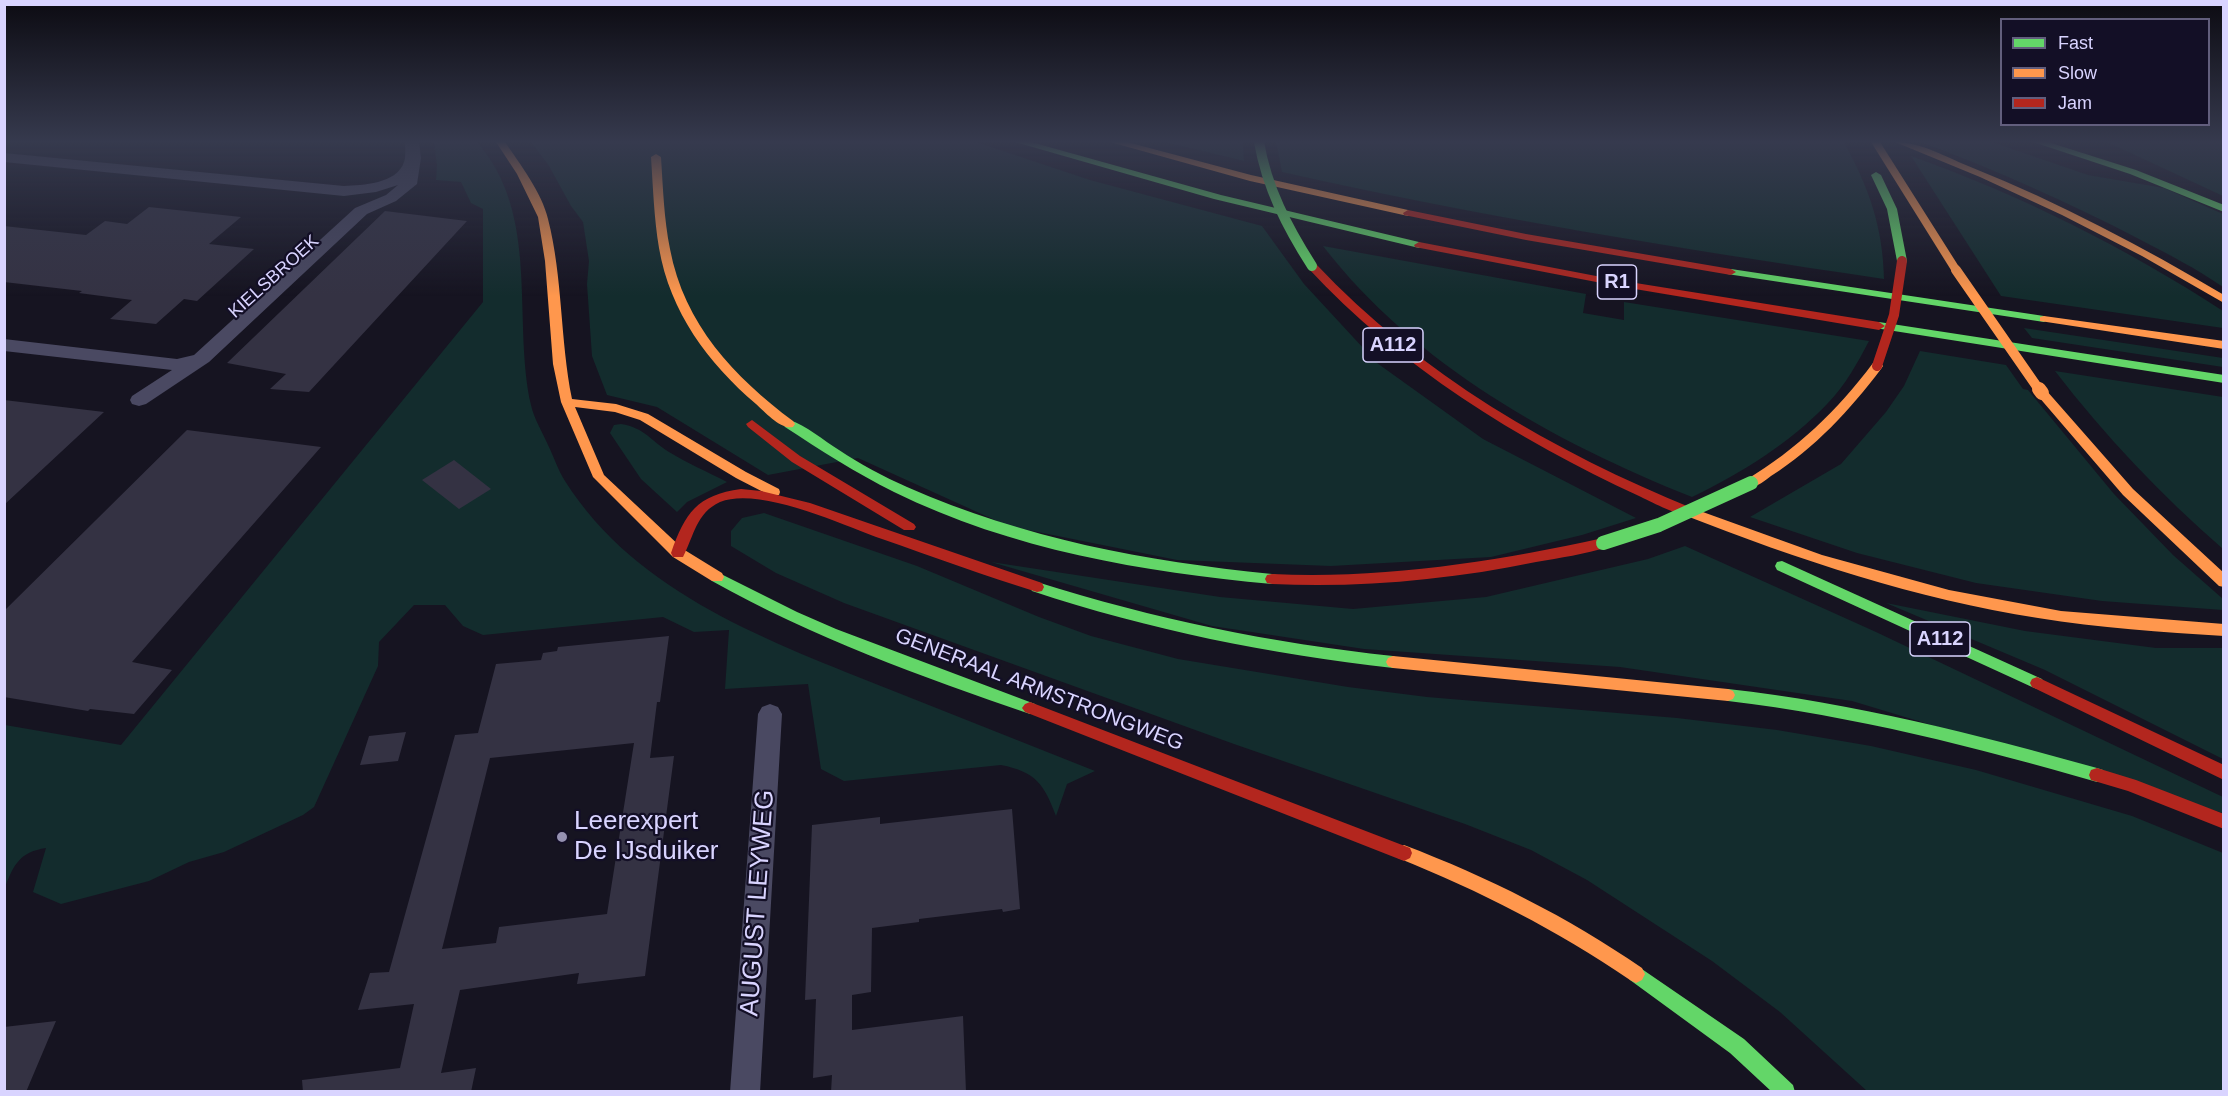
<!DOCTYPE html>
<style>
body{margin:0}
#map{position:relative;width:2228px;height:1096px;overflow:hidden;background:#161421;font-family:Arial,sans-serif}
canvas{display:block}
.frame{position:absolute;inset:0;border:6px solid #d9d4ff;pointer-events:none}
.legend{position:absolute;left:2000px;top:18px;width:210px;height:108px;box-sizing:border-box;background:#130f26;border:2px solid #625e7d;margin:0;padding:8px 10px;list-style:none;font-size:18px;color:#d9d4ff}
.legend li{display:flex;align-items:center;gap:12px;height:30px}
.legend b{width:30px;border:2px solid #625e7d}
</style>
<div id="map">
<canvas width="2228" height="1096"></canvas>
<div class="frame"></div>
<ul class="legend">
<li><b style="height:8px;background:#63d668"></b>Fast</li>
<li><b style="height:8px;background:#ff974d"></b>Slow</li>
<li><b style="height:8px;background:#b3261e"></b>Jam</li>
</ul>
</div>
<script>
const ctx = document.querySelector('canvas').getContext('2d');
ctx.lineJoin = 'round';
function fill(path, color) { ctx.fillStyle = color; ctx.fill(path, 'evenodd'); }
function stroke(path, color, width, dash) { ctx.strokeStyle = color; ctx.lineWidth = width; ctx.lineCap = dash ? 'butt' : 'round'; ctx.setLineDash(dash || []); ctx.stroke(path); }
function write(font, color, halo, rows, align = 'center') {
  ctx.font = font + ' Arial,sans-serif'; ctx.lineWidth = 4.5; ctx.setLineDash([]); ctx.textBaseline = 'middle'; ctx.strokeStyle = halo; ctx.fillStyle = color; for (const [text, x, y, turn = 0] of rows) {
    ctx.save(); ctx.translate(x, y); ctx.rotate((+turn || 0) * Math.PI / 180); ctx.textAlign = isNaN(turn) ? turn : align; if (halo) ctx.strokeText(text, 0, 0); ctx.fillText(text, 0, 0); ctx.restore();
  }
}
fill(new Path2D(`
 M434 142H477C541 215 512 319 531 405 534 419 543 433 548 445 554 457 558 470 565 481 637 595 772 642 891 690 959 717 1027 744 1095 771L1067 784 1056 816C1044 784 1036 772 1001 765L844 781 821 769 808 684 725 689 729 630 694 632 663 617 483 635 463 626 445 605H414L379 642 378 666 314 807 303 815 224 852 189 862 149 881 61 904 33 892 46 848C20 852 14 864 5 887V725L121 745 483 302V209L471 203 461 182 436 180 437 166Z
 M531 142H976L1090 180 1262 226 1304 284 1377 363 1483 439 1636 518 1582 535 1491 557 1331 566 1177 560 1008 526 858 458 768 475 657 407 607 395 592 356 587 284 589 261 583 222 571 206 549 166Z
 M1165 142H1243L1244 161Z
 M1276 142H1844C1869 188 1883 227 1884 279 1682 249 1481 217 1282 172Z
 M1921 142H1992L2088 175 2164 188 2223 214V287C2197 269 2168 254 2139 239 2068 202 1996 170 1921 142Z
 M2107 142H2223V196Z
 M1911 156C2021 195 2126 248 2223 311V328L2001 296Z
 M1323 246 1586 294 1583 313 1624 320V302L1869 341C1858 362 1845 386 1828 403 1790 443 1742 473 1692 497 1554 442 1415 365 1323 246Z
 M2024 328 2223 358V367L2032 338Z
 M1920 351 2006 365 2023 389 2028 390 2114 494 2173 555 2223 599V610L2102 601 1976 583 1857 553 1750 517 1841 464 1886 412 1904 386Z
 M2055 371 2223 397V549C2162 496 2105 436 2055 371Z
 M621 424C645 428 650 440 669 452 687 463 708 472 727 482L687 502 677 512 641 479 610 433 614 425Z
 M764 513 917 566 1039 617 1091 636 1178 659 1348 687 1427 697 1677 718 1777 730 1871 746 1976 770 2132 816 2223 853V1091H1867L1780 1012 1712 961 1587 880 1531 850 1465 824 1234 744 844 603 776 573 731 546V531L742 518Z
 M1685 546 1876 632 2223 797V813L1852 701 1620 667 1364 649 1212 626 991 562 1220 597 1353 609 1486 597 1648 559Z
 M1886 603 2025 631 2156 648H2223V759L2045 670Z`), '#132c2d');
fill(new Path2D(`
 M149 207 241 217 209 244 254 249 197 301 184 299 156 324 110 319 132 300 79 293 82 291 4 282V226L86 235 105 221 127 224Z
 M385 211 467 221 309 392 270 389 286 374 227 363Z
 M4 400 104 412 4 505Z
 M187 430 321 447 132 662 172 670 134 714 90 709 88 711 4 697V611Z
 M454 460 491 489 459 509 422 480Z
 M669 636 660 702H657L650 758 674 756 645 976 577 984 579 973 460 990 441 1073 476 1068 471 1092H303L302 1080 400 1068 414 1004 358 1010 370 973 389 972 455 735 478 733 496 664 541 660 543 653 557 651 558 647ZM634 743 607 914 499 927 496 943 442 949 490 758Z
 M406 732 398 761 360 765 369 736Z
 M1012 809 1020 909 1003 912 1002 909 919 919V922L872 928 871 992 852 995V1030L963 1016 966 1092H831L832 1075 813 1078 816 999 805 1000 812 825 880 817V824Z
 M56 1021 26 1092H4V1027Z`), '#343243');
fill(new Path2D(`
 M405 142H419L421 158 417 184 396 201 367 214 209 362 146 404 139 406 132 404 130 400 132 396 172 370 4 351V339L177 359 194 355 355 208 386 195 398 185 376 192 344 196 4 162V153L344 186C362 185 397 184 404 162 406 157 405 148 405 142Z
 M770 704 778 707 782 714 760 1092H730L758 714 762 707Z`), '#4a4962');
fill(new Path2D(`
 M1015 142H1031L1221 195 1419 242 1424 245 1419 248 1214 199Z
 M2033 142H2048L2136 170 2224 205V212L2130 174Z
 M1876 172 1881 175 1897 209 1907 261 1906 263H1898L1897 261 1887 209 1871 175Z
 M1731 269 2044 316 2050 319 2044 322 1727 274 1726 272Z
 M1879 322 2224 375V383L1875 328 1873 326Z
 M789 420C806 425 824 441 839 450 860 464 884 477 907 487 1026 539 1144 561 1272 574L1277 575 1279 579 1277 583 1272 584C1143 572 1012 550 894 492 856 473 820 450 785 427L783 424Z
 M1782 561 2042 679 2044 683 2042 687 2037 689 2032 687 1777 570 1775 566 1777 562Z
 M717 572 797 612 836 629 1035 704 1038 708 1035 712 1030 714C922 677 812 637 712 581L710 577 712 573Z
 M1037 582C1154 619 1271 643 1393 656L1398 658 1400 662 1398 666 1393 668C1269 654 1150 630 1032 591L1030 587 1032 583Z
 M1728 689C1854 703 1975 734 2097 768L2103 770 2105 775 2103 780 2097 782C1975 747 1854 716 1728 701L1723 699 1721 695 1723 691Z
 M1636 965 1744 1039 1793 1085 1795 1092H1772L1730 1053 1630 980 1627 974 1630 968Z`), '#63d668');
fill(new Path2D(`
 M496 142H505C520 164 542 193 548 219 563 278 560 340 572 399L616 404 648 414 746 472 779 489 780 492 779 495H769L736 478 640 420 615 412 575 407 604 475 683 549 722 573 724 577 722 581H712L673 557 593 477 561 402 553 364 545 261 538 217 517 174Z
 M1110 142H1127L1251 175 1408 210 1413 213 1408 216 1250 181Z
 M1871 142H1880L1961 270 1960 272H1952L1951 270Z
 M1895 142C1921 142 1948 158 1973 168 2060 203 2143 247 2224 295V303L2142 256 2062 215 1980 177Z
 M656 154 661 157C663 188 664 219 670 249 684 324 734 377 793 421L795 424 793 427C781 430 765 412 756 404 708 363 670 312 659 248 654 218 653 187 651 157Z
 M2044 316 2224 341V349L2040 321V317Z
 M1877 362 1881 363 1883 366 1881 369C1850 410 1815 448 1771 476 1764 481 1756 489 1746 486L1745 483 1746 480C1797 449 1837 411 1873 363Z
 M2042 389 2046 390 2133 489 2224 573V587L2219 586 2123 495 2038 396 2036 393Z
 M1689 507 1822 555 1949 590 2061 611 2224 624V636C2162 632 2099 628 2038 618 1916 599 1799 560 1684 515L1682 512 1684 509Z
 M1393 656 1728 689 1733 691 1735 695 1733 699 1728 701 1393 668 1388 666 1386 662 1388 658Z
 M1404 845C1488 877 1568 917 1642 968L1645 974 1642 980 1636 983 1630 980C1557 930 1480 891 1398 858L1396 853 1398 848Z`), '#ff974d');
fill(new Path2D(`
 M1408 210 1526 234 1731 269 1736 272 1731 275 1526 240 1404 215 1403 213Z
 M1419 242 1617 280 1879 322 1885 326 1879 330 1617 286 1415 247 1414 245Z
 M1312 263 1316 264C1419 374 1554 452 1694 509L1696 512 1694 515C1682 519 1650 501 1639 496 1516 439 1400 367 1308 268L1307 266Z
 M752 420 800 456 914 524 916 527 914 530H904L792 462 748 427 746 424Z
 M741 489 761 491 810 503 1042 583 1044 587 1042 591 1037 592C985 576 934 557 882 539 843 525 759 486 720 502 696 513 694 536 683 557H673L671 553C685 513 697 495 741 489Z
 M1603 538 1608 539 1610 543 1608 547C1585 554 1560 558 1536 562 1449 580 1361 588 1272 584L1267 583 1265 579 1267 575 1272 574C1385 579 1493 562 1603 538Z
 M2037 677 2224 765V780L2032 687 2030 683 2032 679Z
 M1030 702 1410 848 1412 853 1410 858 1404 861 1025 712 1022 708 1025 704Z
 M2097 768 2136 780 2224 814V829L2128 791 2091 780 2089 775 2091 770Z`), '#b3261e');
stroke(new Path2D(`
 M1259 142C1267 188 1287 227 1312 266`), '#63d668', 10);
stroke(new Path2D(`
 M1603 543 1659 525 1751 483`), '#63d668', 14);
stroke(new Path2D(`
 M1956 270 2040 391`), '#ff974d', 10);
stroke(new Path2D(`
 M2039 389 2042 393`), '#ff974d', 14);
stroke(new Path2D(`
 M1877 366 1894 315 1902 261`), '#b3261e', 10);
const sky = ctx.createLinearGradient(0, 0, 0, 296);
sky.addColorStop(0, '#0c0b12');
sky.addColorStop(0.48, '#363a4e');
sky.addColorStop(1, '#363a4e00');
ctx.fillStyle = sky;
ctx.fillRect(0, 0, 2228, 296);
for (const [x, y, r, color] of [
 [562,837,6,"#9591b1"]
]) { const dot = new Path2D(); dot.arc(x, y, r, 0, 2 * Math.PI); ctx.fillStyle = color; ctx.fill(dot); stroke(dot, '#130f26', 2); }
write('18px', '#d9d4ff', '#130f26', [
 ["KIELSBROEK",274,277,-42]
]);
for (const [x, y, w] of [
 [1617,282,39],
 [1393,345,60],
 [1940,639,60]
]) { const box = new Path2D(); box.roundRect(x - w / 2, y - 17, w, 34, 4.5); ctx.fillStyle = '#130f26'; ctx.fill(box); stroke(box, '#d9d4ff', 1.5); }
write('bold 20px', '#d9d4ff', null, [
 ["R1",1617,282],
 ["A112",1393,345],
 ["A112",1940,639]
]);
write('21px', '#d9d4ff', '#130f26', [
 ["GENERAAL ARMSTRONGWEG",1039,690,21]
]);
write('26px', '#d9d4ff', '#130f26', [
 ["Leerexpert",574,822],
 ["De IJsduiker",574,852]
], 'left');
write('26px', '#d9d4ff', '#130f26', [
 ["AUGUST LEYWEG",758,903,-86]
]);
</script>
